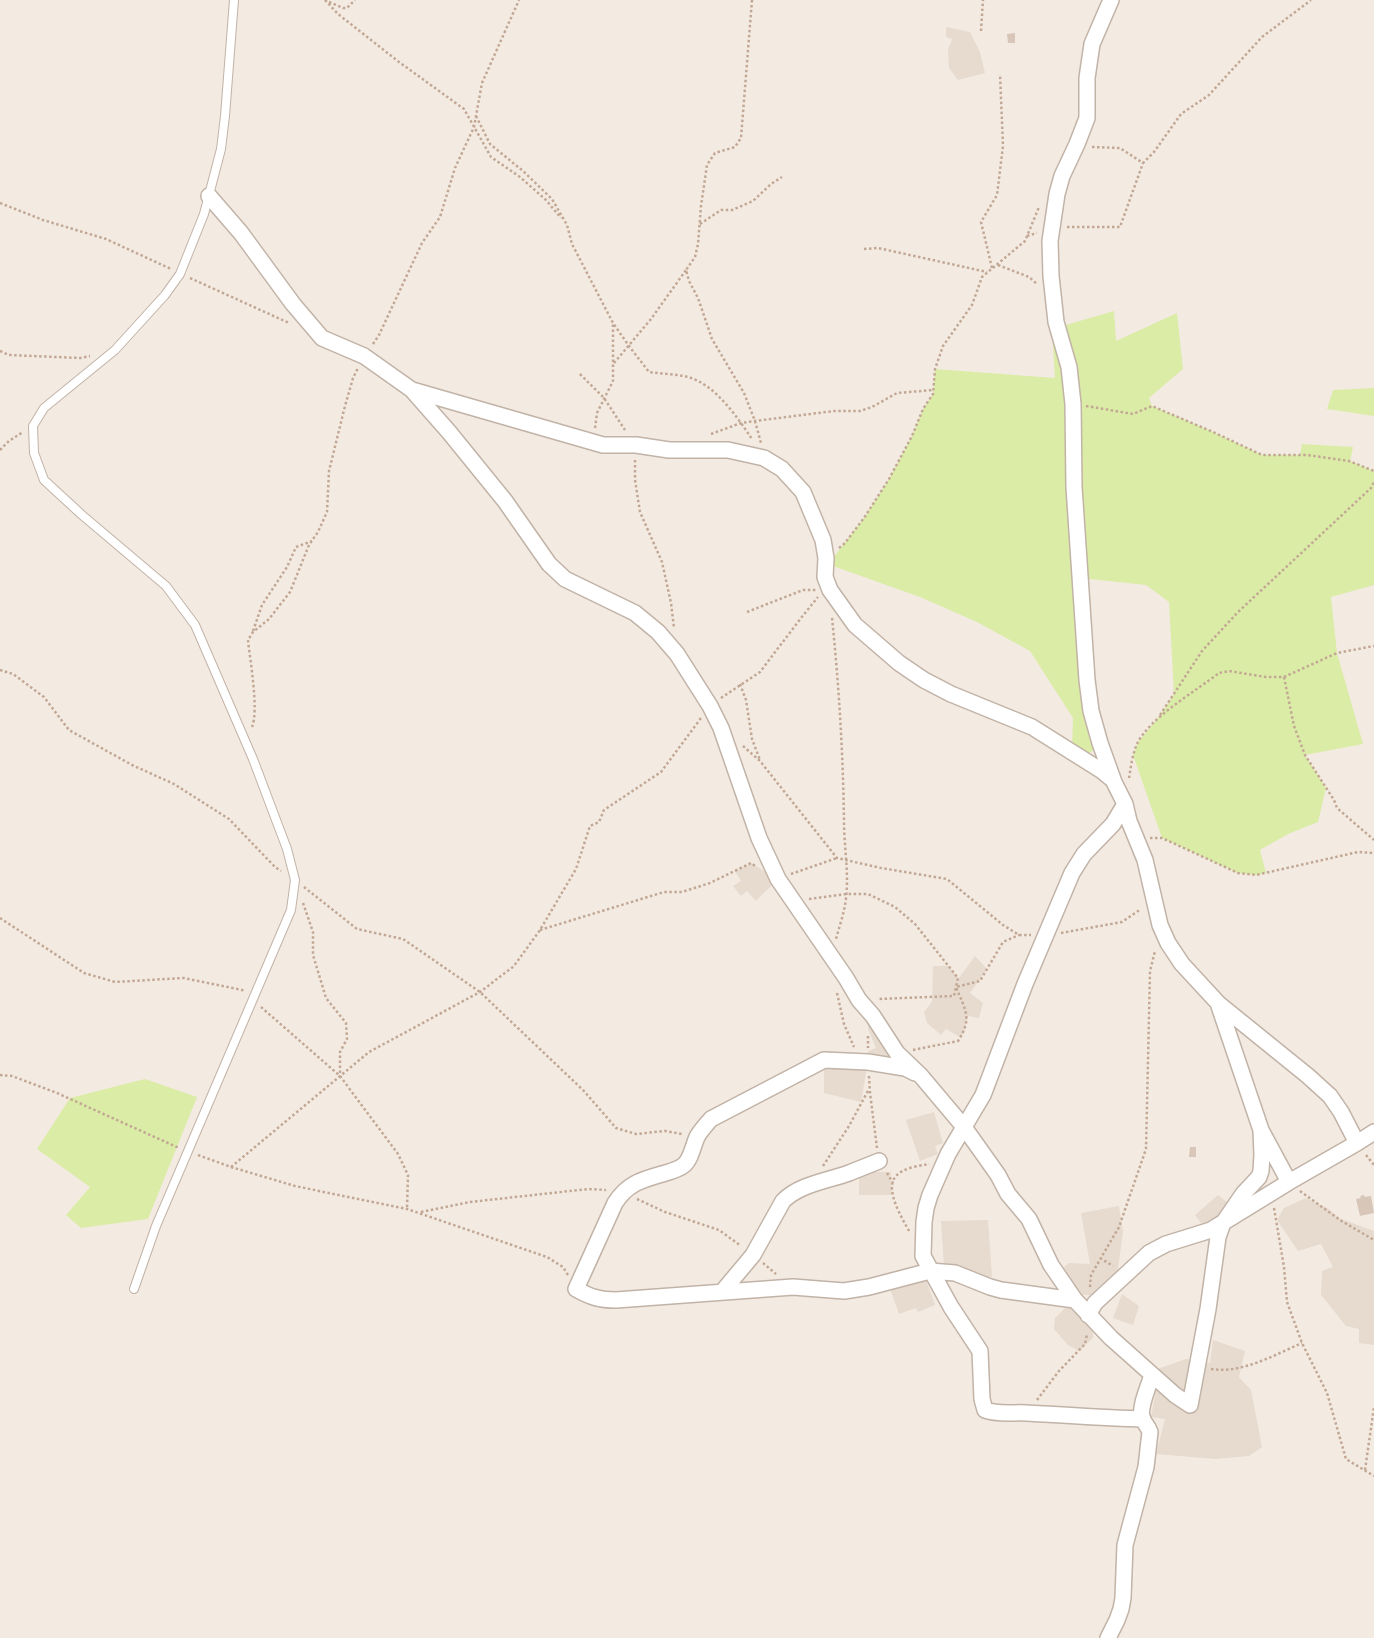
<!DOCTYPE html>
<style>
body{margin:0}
canvas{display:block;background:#f3eae2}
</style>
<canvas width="1374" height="1638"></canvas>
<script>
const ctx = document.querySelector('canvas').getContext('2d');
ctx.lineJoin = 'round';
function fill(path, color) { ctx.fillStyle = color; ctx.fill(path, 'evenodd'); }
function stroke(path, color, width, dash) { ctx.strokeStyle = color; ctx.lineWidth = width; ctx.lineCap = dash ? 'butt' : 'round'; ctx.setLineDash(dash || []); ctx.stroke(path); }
fill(new Path2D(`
 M946 27 970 32 980 52 985 73 958 80 949 68 948 50 952 39 946 37Z
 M751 863 769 874 775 882 756 901 747 891 741 896 733 886 741 881 735 871Z
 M975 956 987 969 970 993 983 1003 979 1018 968 1016 964 1032 960 1037 946 1029 941 1035 927 1023 924 1012 932 1002 933 966H948L959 978Z
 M869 1018 899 1055 868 1061 861 1102 824 1093V1060L868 1061V1051L876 1048 868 1029Z
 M934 1112 943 1143 935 1146 938 1154 920 1161 906 1120Z
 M874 1164 875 1172H891L892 1195H859V1173Z
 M1218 1195 1228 1203 1225 1222 1207 1231 1195 1215Z
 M1306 1198 1327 1208 1341 1219 1374 1231V1345L1359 1343V1329L1346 1326 1321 1295 1322 1271 1333 1267 1321 1244 1298 1251 1277 1220 1284 1208Z
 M1119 1206 1123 1231 1117 1277 1095 1295H1075L1063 1268 1069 1263 1090 1264 1081 1213Z
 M988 1220 992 1276 983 1287 944 1267 941 1221Z
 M923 1271 935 1305 918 1312 916 1308 899 1314 888 1283Z
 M1122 1294 1139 1306 1133 1325 1113 1318Z
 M1072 1301 1094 1302 1093 1338 1079 1351 1068 1345 1054 1329 1055 1318Z
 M1213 1340 1245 1351 1239 1377 1251 1390 1262 1447 1249 1456 1215 1459 1156 1454 1165 1419 1151 1417 1160 1368 1186 1359 1210 1363Z`), '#e7dbcf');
fill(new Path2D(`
 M1114 311 1116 341 1177 313 1183 369 1149 398 1152 406 1213 432 1262 455H1300L1302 444 1353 447 1350 461 1374 471V585L1331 597 1337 653 1363 744 1305 755 1326 788 1318 822 1288 834 1260 850 1266 873 1256 875 1238 873 1162 838 1133 755 1138 742 1158 718 1174 694 1169 602 1146 585 1089 579 1096 696 1106 742 1083 757 1072 748 1073 718 1030 651 977 622 920 597 833 566V558L864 518 889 479 912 436 923 409 933 394 935 369 1055 378 1052 329Z
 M1374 388V416L1327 409 1333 390Z
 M145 1079 197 1097 148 1219 81 1228 66 1215 90 1187 37 1149 70 1098Z`), '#dbeca6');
fill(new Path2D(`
 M1015 33V43H1008L1007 34Z
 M1190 1147H1196V1157H1189Z
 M1364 1195 1365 1197 1371 1196 1374 1213 1360 1216 1356 1199 1361 1198 1360 1196Z`), '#d8c6b9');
const service = new Path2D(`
 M134 1289 156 1226 291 910 295 880 287 849 253 759 195 625 166 586 82 515 44 480 34 453 33 426 44 408 115 350 165 295 180 274 204 214 221 149 225 116 234 0`);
const minor = new Path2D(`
 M1111 0 1092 44 1087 78V118L1077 144 1062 176 1057 194 1050 241 1051 276 1056 322 1069 367 1073 404 1074 487 1087 680 1091 711 1100 743 1114 782 1125 804 1129 821 1145 860 1160 925 1168 943 1182 964 1219 1004 1308 1076 1330 1096 1341 1112 1357 1143 1374 1132
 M209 196 241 233 293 304 322 338 364 356 412 390 603 445H636L669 450H728L764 458 782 469 803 492 823 540 826 558 825 577 830 590 855 625 899 663 924 680 951 694 1032 727 1102 771 1113 780
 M412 390 449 432 505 501 549 564 565 579 635 613 658 632 677 654 710 706 721 728 759 838 778 879 846 978 859 1000 873 1016 897 1053 921 1076 964 1127 998 1175 1008 1194 1029 1219 1051 1265 1075 1300 1111 1338 1175 1395 1190 1405 1208 1309 1218 1237 1223 1223 1243 1194 1259 1177 1261 1171 1262 1155 1261 1130
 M1125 804 1113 824 1084 854 1072 873 1025 984 983 1095 948 1154 930 1195 926 1208 924 1222 923 1256 951 1307 980 1351 982 1399 985 1410C998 1415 1014 1412 1027 1413 1066 1415 1104 1418 1143 1419
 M1219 1006 1261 1130 1289 1182
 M915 1073 905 1068 868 1062 824 1060 711 1119C706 1125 701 1130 697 1137 693 1146 691 1159 684 1165 678 1170 669 1172 662 1174 641 1180 627 1184 615 1203L576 1289C590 1297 600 1300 616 1300L793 1287 844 1291 869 1287 930 1271 955 1273 990 1287 1001 1290 1075 1300
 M722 1292 753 1255 783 1201C800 1184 827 1181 849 1173 859 1169 869 1165 879 1161
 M1088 1315 1095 1303 1149 1253 1166 1244 1211 1230 1289 1182 1357 1143
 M1108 1638 1117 1620 1121 1609 1123 1598 1125 1545 1146 1467 1150 1432C1148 1426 1144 1423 1142 1418 1139 1407 1149 1385 1152 1375`);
stroke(service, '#c2b3a7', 10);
stroke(minor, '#c2b3a7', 18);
stroke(new Path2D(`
 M325 0 338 14 399 62 464 109 491 157 520 177 546 200 561 218
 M752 0 741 138 735 147 715 153 707 165 701 206 698 244 695 257 686 270 689 281 698 298 712 339 744 393 755 421 761 443
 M329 2 343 8H347L355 0
 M981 31 983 0
 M476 116 490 144 523 171 552 199 567 225 572 244 613 323 629 346 649 372C662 374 676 374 688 377 716 385 737 417 752 439
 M1092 147 1120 148 1143 163 1154 152 1181 114 1209 95 1262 37 1311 0
 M0 203 43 220 106 239 171 269
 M700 224 721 210H732L753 201 771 184 782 177
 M1067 227H1120L1143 163
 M1027 236 1037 233
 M864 249 878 248 987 272
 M998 265 1029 277 1037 284
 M992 268 981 222 997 195 1003 146 1000 74
 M190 278 289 323
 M373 344 379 335 422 243 440 217 455 168 474 127 482 83 519 0
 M0 351 9 355 80 358 90 356
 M614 363 651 319 686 270
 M580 374 604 398 625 430
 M1086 406 1133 414 1152 406 1213 432 1262 455H1307L1349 461 1374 471
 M595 428 597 413 613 381V324
 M711 434 741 423 755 421 834 411H860L872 407 897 393 933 390
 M0 450 9 441 23 432
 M635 460V480L640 512 662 562 671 603 674 628
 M839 548 845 543 864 518 889 479 912 436 923 409 933 394 935 369 943 346 972 305 982 277 1025 241 1039 207
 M747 612 803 590H816
 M832 618C839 686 843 753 844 821 844 849 850 878 845 905 843 916 839 928 836 939
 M253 631 262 605 287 567 296 547 312 541
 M0 670 13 674 44 697 69 730 132 765 174 784 229 819 275 867 281 871
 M1284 677 1294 726 1305 755 1334 800 1337 808 1374 840
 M740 684 746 700 752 739 760 760
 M721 698 760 672 801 618 818 597
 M1160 715 1202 651 1238 612 1371 488 1374 482
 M252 727C259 710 250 660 248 640L253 632 269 619 290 592 309 545 318 532 327 512 329 471 345 406 353 378 358 368
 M743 746 760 761 837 858 881 868 947 879 1003 925 1019 935H1031
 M1129 778C1131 767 1132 755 1137 744 1149 718 1196 691 1219 673L1229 671 1266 677H1284L1337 653 1374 646
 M1150 838H1162L1238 873 1256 875 1358 852 1374 853
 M791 874 837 858
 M304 887 357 929 403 939 480 992 584 1091 616 1128 636 1134 665 1131 682 1134
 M809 899 846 894H868L895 907 915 924 958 978 954 996 878 999
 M303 903 313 932V955L326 998 346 1023 347 1039 340 1052V1076
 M0 918 84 973 115 982 183 978 242 990 244 991
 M540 930 664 892H682L710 883 751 863 755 866
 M1061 933 1122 922 1141 909
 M837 993 844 1024 854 1047
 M261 1007 340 1076 398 1154 408 1175 407 1209
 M868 1036V1048
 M913 1050 958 1041C973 1018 965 1010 956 987L980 981 1003 942 1019 935
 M0 1075 12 1076 57 1093 179 1148
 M869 1076 870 1093 877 1148
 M198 1155 231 1167 295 1186 407 1209 547 1257 563 1267 568 1275
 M1366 1155 1374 1165
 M823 1166 849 1126 869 1089
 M231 1167 369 1052 480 992 514 966 540 930 576 869 590 826 599 822 604 810 661 772 701 718
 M887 1173 893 1183
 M1300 1191 1340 1220 1374 1240
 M637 1199 665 1212 719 1230 741 1246
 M1274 1208 1284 1267 1287 1302 1302 1343 1327 1393 1346 1459 1374 1476
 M421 1212 470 1202 588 1189 606 1190
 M909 1231C902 1218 884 1189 896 1176 903 1168 918 1166 929 1164
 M1100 1258 1113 1266
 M763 1263 776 1274
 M1090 1287 1091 1275 1119 1227 1146 1149 1150 971 1155 951
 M1211 1369C1242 1374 1274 1355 1302 1343
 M1037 1400 1059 1371 1085 1344 1087 1334
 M1365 1470 1374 1407`), '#c2a894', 2.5, [2.5, 2.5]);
stroke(service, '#fff', 8);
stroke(minor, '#fff', 15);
</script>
